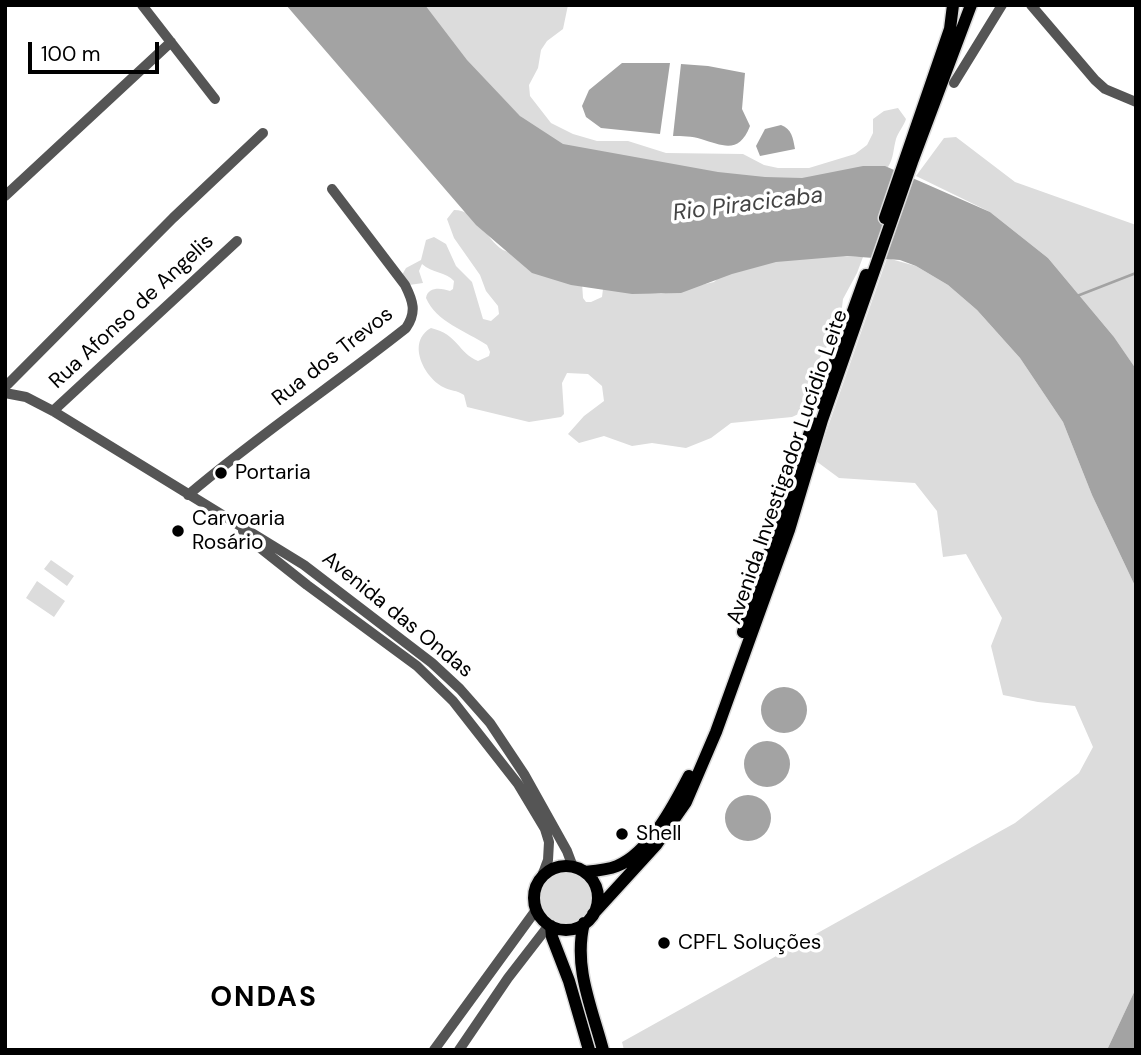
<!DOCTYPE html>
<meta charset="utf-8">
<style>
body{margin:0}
#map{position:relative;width:1141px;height:1055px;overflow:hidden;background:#fff;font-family:"DM Sans",sans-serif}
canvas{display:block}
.frame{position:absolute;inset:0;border:7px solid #000;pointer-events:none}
.scale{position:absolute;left:28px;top:42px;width:131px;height:32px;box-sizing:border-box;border:4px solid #000;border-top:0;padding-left:9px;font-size:21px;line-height:24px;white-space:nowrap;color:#000;-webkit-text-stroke:5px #fff;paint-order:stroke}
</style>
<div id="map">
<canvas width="1141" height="1055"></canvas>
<div class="frame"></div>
<div class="scale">100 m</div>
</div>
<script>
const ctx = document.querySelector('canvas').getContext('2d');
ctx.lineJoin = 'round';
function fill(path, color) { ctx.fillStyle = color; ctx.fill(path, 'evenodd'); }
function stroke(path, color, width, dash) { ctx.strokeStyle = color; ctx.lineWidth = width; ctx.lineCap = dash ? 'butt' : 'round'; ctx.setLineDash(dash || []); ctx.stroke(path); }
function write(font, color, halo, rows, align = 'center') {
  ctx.font = font + ' "DM Sans",sans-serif'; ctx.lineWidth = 7; ctx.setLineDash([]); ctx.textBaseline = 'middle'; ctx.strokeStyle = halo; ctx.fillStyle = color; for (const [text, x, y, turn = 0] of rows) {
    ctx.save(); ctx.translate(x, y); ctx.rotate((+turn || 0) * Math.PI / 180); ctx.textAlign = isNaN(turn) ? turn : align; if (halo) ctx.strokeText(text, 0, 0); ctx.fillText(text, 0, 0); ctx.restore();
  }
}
fill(new Path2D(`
 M411 5H568L563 29 547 41 541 50 538 68 529 85 530 96 551 123 573 134 597 141H628L666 153 743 154 764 165 778 168H809L855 154 867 145 873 133V119L884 111 898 108 906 119C904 126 898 132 896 139 893 150 894 157 888 167L823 184 563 160Z
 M956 137 1015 182 1136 225V369L1114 337 1048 258 990 212 916 176 944 138Z
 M454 210C478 210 485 239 503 250L582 282 583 298 586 302H591L602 297 603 289 661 294 714 282 719 277 784 253 863 257 857 273 843 299 841 315 836 332 811 372 805 411 792 417 731 423 711 438 686 448 652 443 632 446 604 436 579 443 568 434 584 416 604 401 602 386 588 374 567 373 562 383 564 414 561 417 529 422 467 407 464 395C457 390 450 391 443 387 424 377 406 342 431 328 459 335 457 352 478 361L489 356 490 352 487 345C466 331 436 322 426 298 428 286 442 288 450 291L453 289 454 281C446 272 432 273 422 264L419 271 423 283 409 285 402 275 406 268 421 260 426 240 434 237 446 244 456 266 472 282 483 319 491 321 499 314 498 306 486 291 480 275 454 238 447 219Z
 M887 258 916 266 948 285 977 310 1020 358 1063 422 1092 495 1136 588V988L1107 1050H624L622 1042 1015 823 1079 773 1093 747 1075 706 1038 702 1003 695 991 646 1002 618 966 554 943 557 937 511 915 483 839 478 816 461Z
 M51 560 74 576 67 586 44 569Z
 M37 581 65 601 54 617 26 598Z
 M540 897a26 26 0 1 1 52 0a26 26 0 1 1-52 0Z`), '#dcdcdc');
fill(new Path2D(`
 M286 5H425L467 60 520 116 563 144 718 172 765 177 802 178 863 166H885L990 212 1048 258 1114 337 1136 369V588L1092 495 1063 422 1020 358 977 310 948 285 916 266 900 260 847 256 776 262 732 274 681 293 632 294 571 285 532 273 476 225Z
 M622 63H670L660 134 601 128 586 117 582 106 589 90Z
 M681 64 708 66 745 73 742 109 750 126C739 154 724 146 701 139 692 136 682 136 673 136Z
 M781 125C792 129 793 138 795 149L760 156 756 146 765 129Z
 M761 710a23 23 0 1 1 46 0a23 23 0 1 1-46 0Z
 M744 764a23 23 0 1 1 46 0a23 23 0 1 1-46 0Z
 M725 818a23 23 0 1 1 46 0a23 23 0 1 1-46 0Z
 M1136 988V1050H1107Z`), '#a3a3a3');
stroke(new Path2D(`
 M1077 296 1136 273`), '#a3a3a3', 2.5);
const major = new Path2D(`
 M885 218 950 29 953 5
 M820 403 866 275
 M743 632 813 423
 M534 898a32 32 0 1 1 64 0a32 32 0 1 1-64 0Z
 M585 872C595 871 607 870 617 866 649 853 674 805 689 776
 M593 914 656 845 686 802 716 732 789 530 822 420 912 162 971 5
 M584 923C573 967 592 1008 603 1050
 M551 926 552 937 569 981 589 1050`);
stroke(major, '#dbdbdb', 15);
stroke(new Path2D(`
 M142 5 215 99
 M1031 5 1095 80 1105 89 1136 102
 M954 83 1002 5
 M5 196 171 42
 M7 385 173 218 263 133
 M5 393 26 397 53 411 304 565 432 663 460 689 490 723 524 774 567 851 573 867
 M53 411 237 241
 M188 495C257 436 334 385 406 328 417 312 413 301 405 285L332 189
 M243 531 254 543 307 585 417 666 453 701 518 784 545 829 549 842 548 860 542 876
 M434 1050 536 910
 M459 1050 508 978 549 925`), '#555', 10);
stroke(major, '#000', 12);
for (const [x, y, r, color] of [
 [221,473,7,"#000"],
 [178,531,7,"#000"],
 [622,834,7,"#000"],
 [664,943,7,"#000"]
]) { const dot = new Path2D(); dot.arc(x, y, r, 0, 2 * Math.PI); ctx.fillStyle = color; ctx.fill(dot); stroke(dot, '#fff', 2.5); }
write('21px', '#000', '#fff', [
 ["Rua Afonso de Angelis",132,312,-43],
 ["Rua dos Trevos",333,357,-38],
 ["Avenida Investigador Lucídio Leite",788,467,-71],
 ["Avenida das Ondas",397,615,39]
]);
write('21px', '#000', '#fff', [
 ["Portaria",235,473],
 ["Carvoaria",192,519],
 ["Rosário",192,543],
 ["Shell",636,834],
 ["CPFL Soluções",678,943]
], 'left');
write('italic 23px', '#444', '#fff', [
 ["Rio Piracicaba",748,205,-7]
]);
ctx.letterSpacing = '2px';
write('bold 28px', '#000', '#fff', [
 ["ONDAS",264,999]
]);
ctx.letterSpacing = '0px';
</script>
